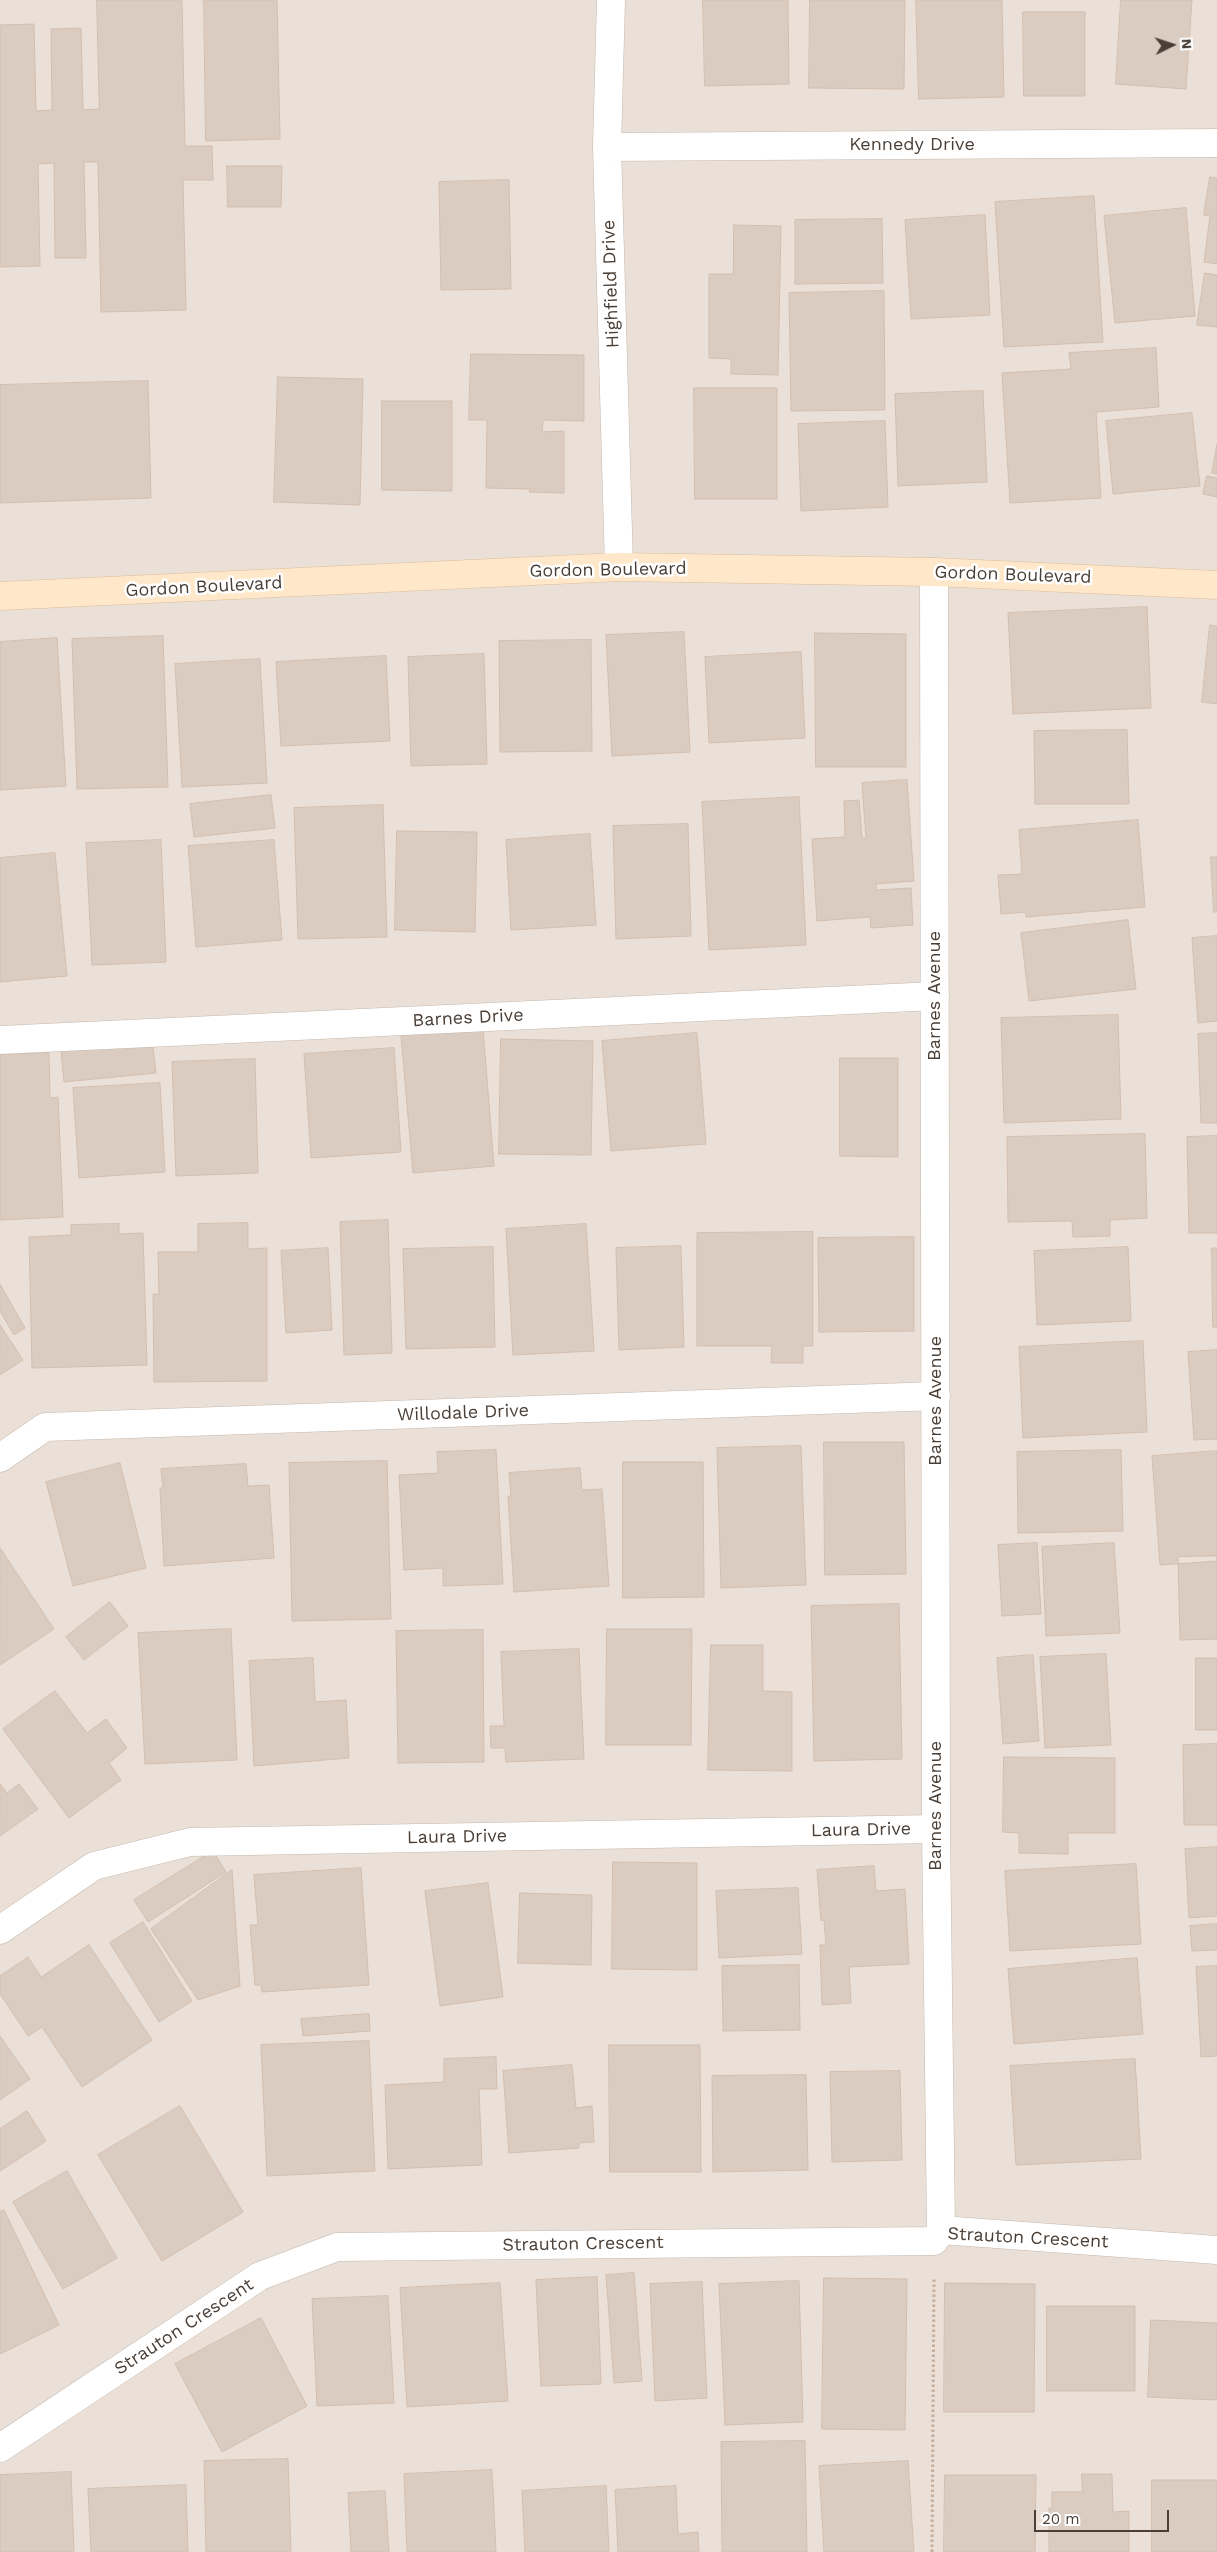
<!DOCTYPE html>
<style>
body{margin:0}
#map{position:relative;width:1217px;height:2552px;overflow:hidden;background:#f5f0e9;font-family:"Work Sans",sans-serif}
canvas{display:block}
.north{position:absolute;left:1147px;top:20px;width:50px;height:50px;-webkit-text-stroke:4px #fff;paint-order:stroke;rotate:86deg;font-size:14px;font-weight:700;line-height:20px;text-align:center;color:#4a3f37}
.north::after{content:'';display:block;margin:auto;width:18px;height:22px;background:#4a3f37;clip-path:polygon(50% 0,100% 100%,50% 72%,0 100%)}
.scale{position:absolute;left:1034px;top:2510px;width:135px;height:22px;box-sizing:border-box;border:2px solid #4a3f37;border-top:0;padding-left:6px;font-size:15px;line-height:18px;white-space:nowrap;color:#4a3f37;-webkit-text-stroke:4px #fff;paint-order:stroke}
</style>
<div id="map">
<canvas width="1217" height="2552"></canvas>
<div class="north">N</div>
<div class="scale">20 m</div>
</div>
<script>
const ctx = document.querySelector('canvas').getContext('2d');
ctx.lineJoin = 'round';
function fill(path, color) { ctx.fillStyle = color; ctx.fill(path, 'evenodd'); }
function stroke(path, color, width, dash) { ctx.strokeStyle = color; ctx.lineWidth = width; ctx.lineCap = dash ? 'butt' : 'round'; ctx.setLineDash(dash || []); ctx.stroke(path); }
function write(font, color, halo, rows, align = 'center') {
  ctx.font = font + ' "Work Sans",sans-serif'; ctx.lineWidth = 5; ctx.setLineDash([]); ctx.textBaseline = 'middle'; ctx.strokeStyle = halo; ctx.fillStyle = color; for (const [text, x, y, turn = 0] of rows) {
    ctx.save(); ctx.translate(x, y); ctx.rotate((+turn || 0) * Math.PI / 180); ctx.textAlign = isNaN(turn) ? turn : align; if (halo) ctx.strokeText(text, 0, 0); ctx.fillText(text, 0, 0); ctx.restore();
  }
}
fill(new Path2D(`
 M0 0H1217V2552H0Z`), '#eae0d7');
const building = new Path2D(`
 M97 0H182L185 146H212L213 180H183L186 310 101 312 98 162H84L86 258H55L54 163 38 164 40 266 0 267V25L34 24 36 111 52 110 51 29 81 28 83 110 99 109Z
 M204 0H277L280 139 206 141Z
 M703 0H788L789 84 705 86Z
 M810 0H905L904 89 809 88Z
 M916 0H1002L1004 97 919 99Z
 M1121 0H1192L1186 89 1116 84Z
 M1023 12H1085V96H1024Z
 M227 166H282L281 207H228Z
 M1210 177 1217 178V264L1204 262 1210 216 1204 215Z
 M509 180 511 289 441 290 439 182Z
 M1094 196 1103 342 1004 347 995 202Z
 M1186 208 1195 316 1115 323 1104 216Z
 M985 215 990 315 911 319 905 220Z
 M882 219 883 283 795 284V220Z
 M734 225 781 226 778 375 731 374V359L709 358V274H733Z
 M1205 273 1217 275V327L1197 325Z
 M884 291 885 410 791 411 789 293Z
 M1156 348 1159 407 1096 412 1101 498 1010 503 1002 373 1071 369 1069 353Z
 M471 354 584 355V421L543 420 542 432 564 431V493L529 492 530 489 486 488 487 420H469Z
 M278 377 363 379 360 505 274 502Z
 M148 381 151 498 0 503V385Z
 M694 388H777V499H695Z
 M983 391 987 482 898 486 895 394Z
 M382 401H452V491L382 490Z
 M1192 413 1200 486 1113 494 1106 421Z
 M885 421 888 507 801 511 798 424Z
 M1217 444V474L1212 473Z
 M1207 476 1217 478V497L1203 494Z
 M1147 607 1151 708 1013 714 1008 613Z
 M1210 625 1217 626V704L1202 702Z
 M684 632 690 752 612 756 606 635Z
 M815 633 906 634V767H816Z
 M163 636 168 787 77 789 72 639Z
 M57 638 66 786 0 790V642Z
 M591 640 592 751 500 752 499 641Z
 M801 652 805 738 709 743 705 657Z
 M484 654 487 764 411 766 408 657Z
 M386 656 390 741 281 746 276 662Z
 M260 659 267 783 182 787 175 664Z
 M1127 730 1129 804H1035L1034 731Z
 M907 780 914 881 876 884V890L911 888 913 925 871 928 870 917 817 921 812 839 845 837 844 801 859 800 862 838H866L862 783Z
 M271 795 275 828 194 837 190 804Z
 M799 797 806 945 709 950 702 802Z
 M383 805 387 937 298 939 294 808Z
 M1138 820 1145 907 1026 917V912L1001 914 998 875 1022 874 1019 830Z
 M688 824 691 936 616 939 613 826Z
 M397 831 477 832 475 932 395 930Z
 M590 834 596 925 511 930 506 840Z
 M161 840 166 962 92 965 86 843Z
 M274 840 282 940 196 947 188 846Z
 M55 853 67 976 0 982V858Z
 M1211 857H1217V912H1214Z
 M1128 920 1136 989 1029 1001 1021 933Z
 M1217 936V1021L1198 1023 1192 938Z
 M1118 1015 1121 1119 1004 1123 1001 1018Z
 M483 1029 494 1166 413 1173 401 1036Z
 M697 1033 706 1144 611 1151 602 1041Z
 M1217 1033V1123H1201L1198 1034Z
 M501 1039 593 1041 591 1155 499 1154Z
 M152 1040 156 1073 64 1082 61 1050Z
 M394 1048 401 1152 311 1158 304 1054Z
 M49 1053 50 1098 58 1097 63 1217 0 1220V1055Z
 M840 1058H898V1157L840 1156Z
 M255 1059 258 1173 176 1176 172 1062Z
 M160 1083 165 1172 79 1178 73 1088Z
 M1145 1134 1147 1218 1110 1220V1236L1073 1237 1072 1221 1008 1222 1007 1137Z
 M1217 1136V1233H1189L1187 1137Z
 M388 1220 392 1353 344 1355 340 1222Z
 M248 1223V1249L267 1248V1381L154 1382 153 1294H159L158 1252H198V1224Z
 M119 1224V1234L143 1233 147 1365 32 1368 29 1237 71 1235V1225Z
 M586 1224 594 1351 513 1355 506 1229Z
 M813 1232V1346H803V1363H771L772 1346H697V1233Z
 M914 1237V1331L819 1332 818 1238Z
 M681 1246 684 1347 619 1350 616 1248Z
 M493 1247 495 1347 406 1349 403 1249Z
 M1128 1247 1131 1321 1037 1325 1034 1251Z
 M328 1248 332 1330 286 1333 281 1251Z
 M1212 1248H1217V1327H1213Z
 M0 1284 25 1328 14 1335 0 1311Z
 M0 1325 23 1360 0 1375Z
 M1143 1341 1147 1432 1023 1438 1019 1347Z
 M1217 1350V1439L1194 1440 1188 1352Z
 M824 1442H904L906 1574 825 1575Z
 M801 1446 806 1585 721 1588 717 1448Z
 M496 1450 503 1584 443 1586V1568L404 1570 399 1475 438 1473 437 1452Z
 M1121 1450 1123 1531 1018 1533 1017 1452Z
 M1217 1451V1561L1160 1565 1152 1456Z
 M387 1461 391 1619 292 1621 289 1463Z
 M623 1462H703L704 1597 623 1598Z
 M120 1463 146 1568 73 1586 46 1482Z
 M246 1464 248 1486 269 1485 274 1558 164 1566 160 1488H163L161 1469Z
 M580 1468 582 1490 602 1489 609 1586 514 1592 508 1496H511L509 1473Z
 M1037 1543 1041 1614 1002 1616 998 1545Z
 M1114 1543 1120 1633 1046 1636 1042 1547Z
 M0 1548 54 1629 0 1665Z
 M1217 1556V1639L1180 1640 1178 1557Z
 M110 1602 128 1626 84 1660 66 1637Z
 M899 1604 902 1759 814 1761 811 1606Z
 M231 1629 237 1760 145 1764 138 1633Z
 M607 1629H692L691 1745H606Z
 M483 1630 484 1762 398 1763 396 1631Z
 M711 1645H763V1691L792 1692V1771L708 1770Z
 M579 1649 584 1759 506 1762 505 1748H491L490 1726H504L501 1652Z
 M1106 1654 1111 1745 1045 1748 1040 1657Z
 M1033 1655 1039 1741 1003 1744 997 1658Z
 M313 1658 315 1702 346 1700 349 1758 254 1766 249 1661Z
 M1196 1658H1217V1730H1196Z
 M55 1691 87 1733 106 1719 127 1748 109 1763 121 1780 69 1818 3 1729Z
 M1217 1744V1825H1184L1183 1745Z
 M1004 1757 1115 1758V1833H1068V1854L1019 1853V1833L1003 1832Z
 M0 1784 7 1793 19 1784 38 1809 0 1836Z
 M1217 1847V1916L1189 1918 1185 1849Z
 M213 1851 226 1872 148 1922 134 1900Z
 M613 1862 697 1863V1970L612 1969Z
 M1136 1864 1141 1944 1010 1951 1005 1871Z
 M874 1866 876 1891 905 1889 909 1964 849 1967 851 2003 822 2005 820 1945H826L824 1920 821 1921 817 1870Z
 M361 1868 369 1985 262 1992 261 1985H255L250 1925H258L254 1875Z
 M232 1870 240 1986 198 2000 151 1929Z
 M488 1883 503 1997 440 2006 425 1891Z
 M798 1888 802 1954 719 1958 716 1891Z
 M520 1893 592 1895 591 1965 518 1963Z
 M143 1922 192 2001 159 2022 110 1943Z
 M1217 1924V1950L1192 1951 1190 1926Z
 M89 1945 152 2040 82 2087 42 2027 28 2036 0 1994V1976L28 1957 41 1977Z
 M1137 1958 1143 2034 1014 2044 1008 1969Z
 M799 1965 800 2030 723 2031 722 1966Z
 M1217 1966V2056L1201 2057 1196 1967Z
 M369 2014 370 2031 303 2036 301 2019Z
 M0 2036 30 2079 0 2100Z
 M369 2041 375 2171 267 2176 261 2045Z
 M609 2045H700L701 2172H610Z
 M496 2057 497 2089H479L482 2165 388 2169 385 2085 444 2082V2059Z
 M1135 2059 1141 2159 1016 2165 1010 2066Z
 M572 2065 576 2108 592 2106 594 2142 579 2143V2148L509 2153 503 2071Z
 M900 2071 902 2160 832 2162 830 2072Z
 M806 2075 808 2170 713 2172 712 2076Z
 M180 2106 243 2212 162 2261 98 2155Z
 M27 2111 46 2141 0 2171V2129Z
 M67 2171 117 2258 63 2289 13 2202Z
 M4 2210 59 2325 0 2354V2212Z
 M634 2273 642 2381 614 2383 606 2275Z
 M597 2277 601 2384 541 2386 536 2280Z
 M824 2278 907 2279 905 2430 822 2429Z
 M799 2281 803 2422 725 2425 719 2284Z
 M702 2282 707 2398 655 2401 650 2284Z
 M500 2283 508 2401 407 2407 400 2288Z
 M945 2283 1035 2284 1034 2412H944Z
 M388 2296 394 2403 317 2406 312 2299Z
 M1047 2306H1135V2391H1047Z
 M261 2318 307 2406 222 2452 175 2364Z
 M1151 2320 1217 2323V2400L1148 2397Z
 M805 2441 807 2552H722L721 2442Z
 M288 2459 291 2552H206L204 2461Z
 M908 2461 914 2552H824L819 2466Z
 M492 2470 496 2552H407L404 2474Z
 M71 2472 74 2552H0V2475Z
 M1082 2474H1112L1113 2512 1129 2511V2552H1049V2508H1052V2492H1082Z
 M945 2475H1036L1035 2552H944Z
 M1152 2480H1217V2552H1152Z
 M186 2485 188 2552H91L88 2489Z
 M606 2486 609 2552H525L522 2491Z
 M676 2486 678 2534 698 2532 699 2552H618L615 2490Z
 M385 2491 389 2552H351L348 2493Z`);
fill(building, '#dbccc1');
stroke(building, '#d3bfb0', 1);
const street = new Path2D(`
 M611 0 607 147 619 567
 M607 147 1217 143
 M934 572 936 1829 941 2230
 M0 1040 935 996
 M0 1458 45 1427 936 1396
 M0 1930 94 1866 190 1842 936 1829
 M0 2448 260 2276 337 2247 934 2241 941 2230 1217 2250`);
const secondary = new Path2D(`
 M0 596 619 567 934 572 1217 585`);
stroke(street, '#c5b8ae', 29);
stroke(secondary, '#dbbd98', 29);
stroke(new Path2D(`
 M932 2552 934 2278`), '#c5ae9b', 3, [2.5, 2.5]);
stroke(street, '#fff', 28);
stroke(secondary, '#ffe8ca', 28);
write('18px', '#4a3f37', '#fff', [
 ["Kennedy Drive",912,145],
 ["Highfield Drive",611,284,-92],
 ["Gordon Boulevard",608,570,-1],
 ["Gordon Boulevard",1013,575,2],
 ["Gordon Boulevard",204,587,-3],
 ["Barnes Avenue",935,996,-90],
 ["Barnes Drive",468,1018,-3],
 ["Barnes Avenue",936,1401,-90],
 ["Willodale Drive",463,1413,-2],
 ["Barnes Avenue",936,1806,-90],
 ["Laura Drive",861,1830,-1],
 ["Laura Drive",457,1837,-1],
 ["Strauton Crescent",1028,2238,3],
 ["Strauton Crescent",583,2244,-1],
 ["Strauton Crescent",184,2327,-33]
]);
</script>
